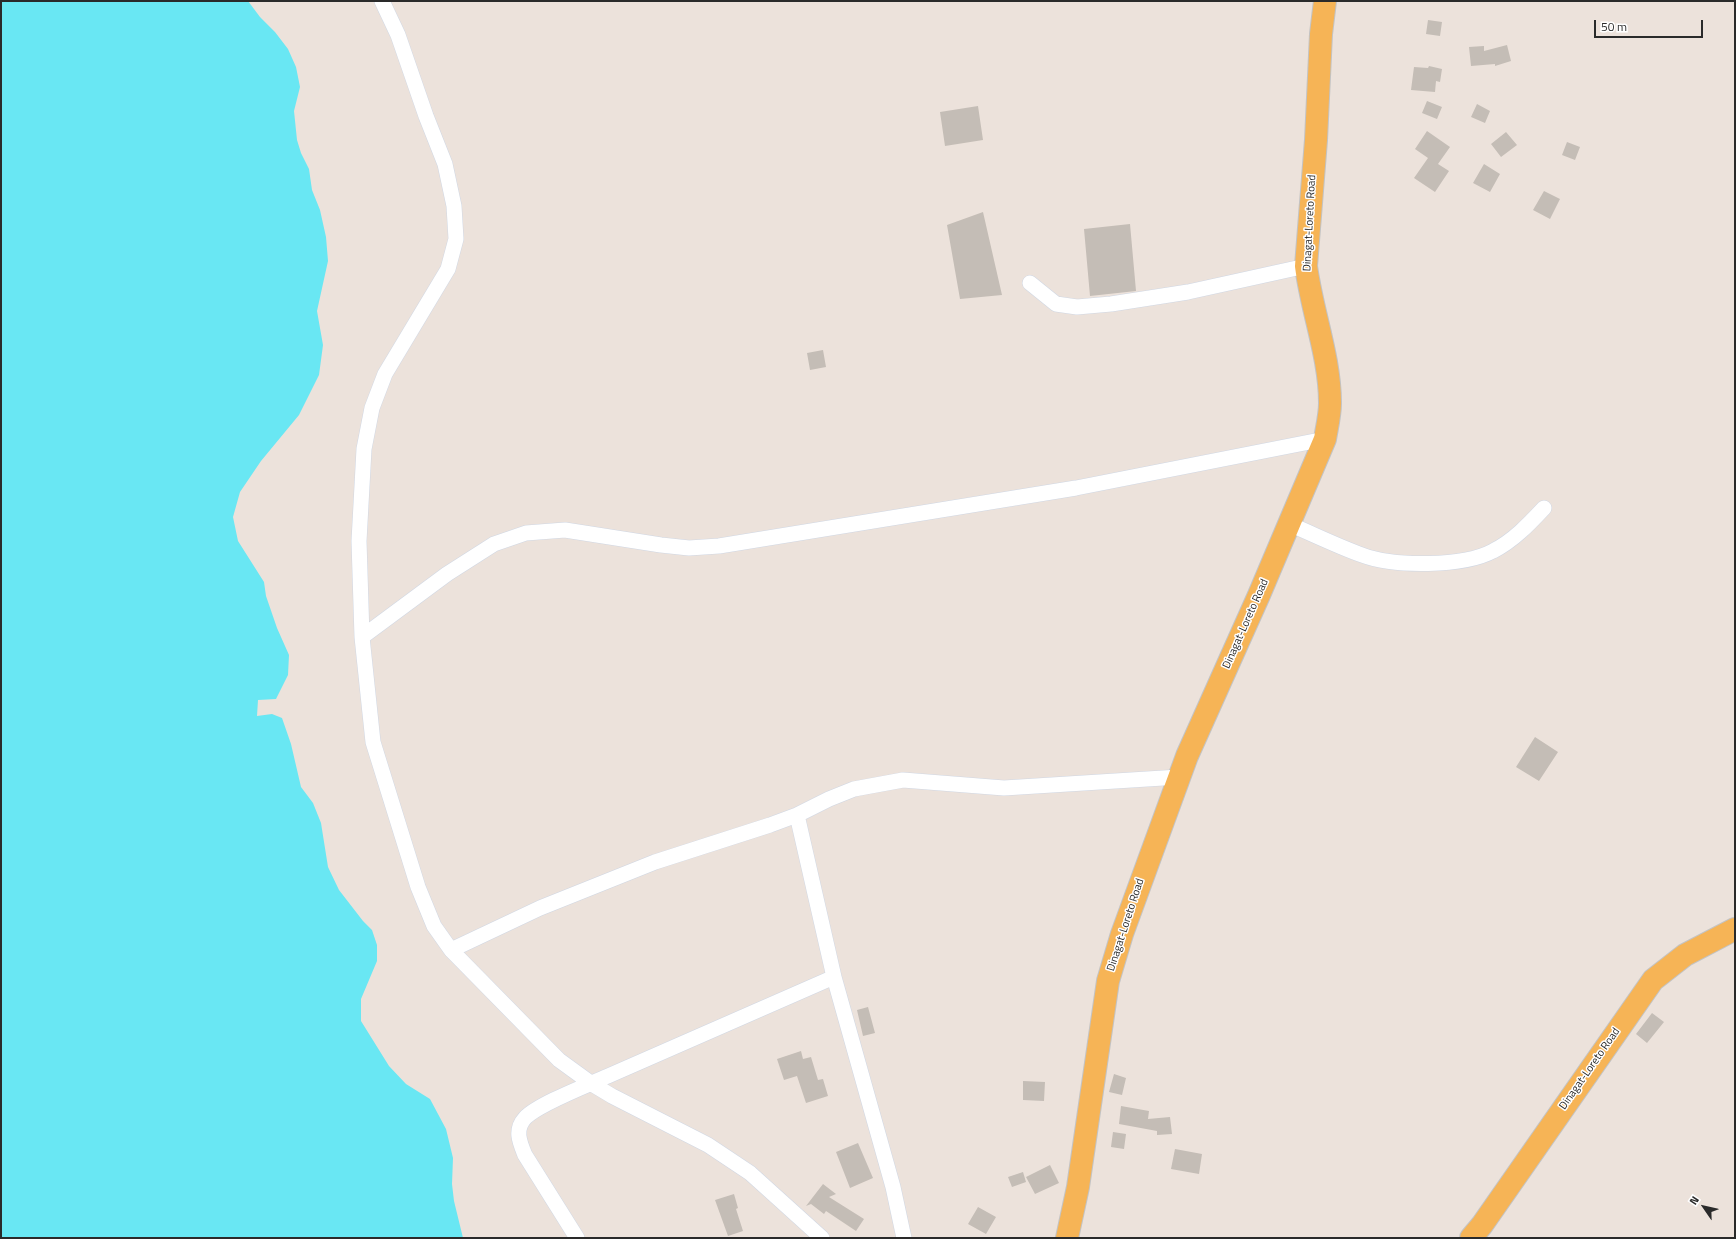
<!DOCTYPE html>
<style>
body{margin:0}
#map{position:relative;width:1736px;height:1239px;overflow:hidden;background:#ece2db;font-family:"Titillium Web",sans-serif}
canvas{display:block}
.frame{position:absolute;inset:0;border:2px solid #2a2a2a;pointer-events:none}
.north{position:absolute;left:1684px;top:1187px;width:40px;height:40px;-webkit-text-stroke:3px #fff;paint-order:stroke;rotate:304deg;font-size:11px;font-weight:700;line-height:16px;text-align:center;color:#2a2a2a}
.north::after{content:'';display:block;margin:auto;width:14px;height:18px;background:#2a2a2a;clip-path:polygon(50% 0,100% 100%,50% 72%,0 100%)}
.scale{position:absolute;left:1594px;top:20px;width:109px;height:18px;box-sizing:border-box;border:2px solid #2a2a2a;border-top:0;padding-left:5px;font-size:12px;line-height:14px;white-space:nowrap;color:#2a2a2a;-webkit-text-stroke:3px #fff;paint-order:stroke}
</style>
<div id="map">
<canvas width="1736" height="1239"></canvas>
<div class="frame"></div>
<div class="north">N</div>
<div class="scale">50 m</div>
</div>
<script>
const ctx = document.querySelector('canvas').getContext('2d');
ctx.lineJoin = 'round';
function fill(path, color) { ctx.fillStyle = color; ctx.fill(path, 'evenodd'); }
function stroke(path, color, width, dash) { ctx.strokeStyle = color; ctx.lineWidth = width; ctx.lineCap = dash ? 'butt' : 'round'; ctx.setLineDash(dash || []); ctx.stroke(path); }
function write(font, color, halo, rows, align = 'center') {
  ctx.font = font + ' "Titillium Web",sans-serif'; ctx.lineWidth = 3; ctx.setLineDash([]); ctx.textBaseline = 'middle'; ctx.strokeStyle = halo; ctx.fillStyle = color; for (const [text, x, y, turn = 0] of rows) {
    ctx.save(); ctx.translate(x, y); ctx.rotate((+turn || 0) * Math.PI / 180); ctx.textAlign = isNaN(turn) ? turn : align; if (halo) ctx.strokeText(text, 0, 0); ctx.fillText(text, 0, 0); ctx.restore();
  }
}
fill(new Path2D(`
 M1 1H248L260 17 275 32 288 49 296 67 300 87 294 111 297 140 301 153 309 169 312 190 320 210 326 237 328 261 317 311 323 345 319 375 299 415 261 461 240 492 233 517 238 541 264 582 266 596 277 628 289 655 288 675 276 699 258 700 257 716 272 714 282 718 291 744 301 787 313 803 321 823 328 867 339 890 363 921 372 930 377 945V961L361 999V1021L389 1066 406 1084 430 1099 446 1129 453 1158 452 1184 454 1201 463 1238H1Z`), '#69e7f3');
fill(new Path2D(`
 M1428 20 1442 22 1440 36 1426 34Z
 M1507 45 1511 61 1495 66V64L1471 66 1469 47 1484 46V51Z
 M1429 66 1442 69 1440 82 1436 81 1435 92 1411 90 1414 67 1428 68Z
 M1427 101 1442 107 1437 119 1422 113Z
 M1477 104 1490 111 1485 123 1471 117Z
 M978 106 983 140 945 146 940 112Z
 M1427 131 1450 147 1438 164 1449 171 1435 192 1414 178 1428 158 1415 149Z
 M1506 132 1517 145 1501 157 1491 144Z
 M1567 142 1580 147 1575 160 1562 155Z
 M1484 164 1500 174 1490 192 1473 183Z
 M1544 191 1560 199 1550 219 1533 210Z
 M983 212 1002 295 960 299 947 225Z
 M1130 224 1136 291 1090 296 1084 229Z
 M823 350 826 367 810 370 807 353Z
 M1535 737 1558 752 1539 781 1516 767Z
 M868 1007 875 1033 863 1036 857 1010Z
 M1652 1013 1664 1022 1647 1043 1636 1034Z
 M801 1051 803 1059 811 1057 818 1080 823 1079 828 1096 806 1103 797 1076 784 1080 777 1059Z
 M1114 1074 1126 1078 1122 1095 1109 1092Z
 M1023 1081 1045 1082 1044 1101 1023 1100Z
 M1121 1106 1149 1111 1148 1119 1170 1117 1172 1134 1157 1135V1131L1119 1124Z
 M1113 1132 1126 1134 1124 1149 1111 1147Z
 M858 1143 873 1178 850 1188 836 1152Z
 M1175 1149 1202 1154 1199 1174 1171 1169Z
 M1050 1165 1059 1183 1035 1194 1026 1177Z
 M1023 1172 1026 1182 1012 1187 1008 1177Z
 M823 1184 836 1194 829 1197 864 1219 856 1231 826 1211 824 1214 811 1204 806 1206Z
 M734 1194 738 1208 736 1209 743 1231 728 1236 715 1200Z
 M978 1207 996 1217 986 1234 968 1224Z`), '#c4bdb6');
const minor = new Path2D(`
 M382 1 398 35 426 116 445 164 454 206 456 239 448 269 385 374 372 408 364 449 359 541 362 637 373 742 418 887 434 926 451 950 559 1060 592 1084 612 1096 708 1145 750 1173 822 1238
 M1030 283 1056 304 1077 307 1111 304 1188 292 1306 266
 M1289 524C1313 534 1337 546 1362 555 1394 567 1463 567 1493 551 1513 541 1529 524 1544 508
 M362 637 447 574 494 544 526 533 565 530 661 545 689 548 719 546 1076 488 1325 439
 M797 815 829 799 854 789 903 780 1004 788 1179 777
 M451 950 540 908 655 862 770 825 797 815 834 977C758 1010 683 1043 608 1076 588 1085 538 1104 525 1118 514 1130 520 1143 525 1155L577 1238
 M834 977 893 1187 904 1238`);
const primary = new Path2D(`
 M1067 1238 1078 1187 1108 981 1122 934 1187 756 1259 595 1325 439C1327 427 1330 415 1330 403 1330 357 1312 312 1306 266L1316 140 1321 34 1325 1
 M1471 1238 1482 1225 1653 980 1685 955 1735 929`);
stroke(minor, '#d0d7e3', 16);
stroke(primary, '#c3c3c3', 24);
stroke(minor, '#fff', 15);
stroke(primary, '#f6b456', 22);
write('11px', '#2a2a2a', '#fff', [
 ["Dinagat-Loreto Road",1310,223,-87],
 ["Dinagat-Loreto Road",1246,624,-66],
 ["Dinagat-Loreto Road",1126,925,-72],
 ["Dinagat-Loreto Road",1590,1069,-55]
]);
</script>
